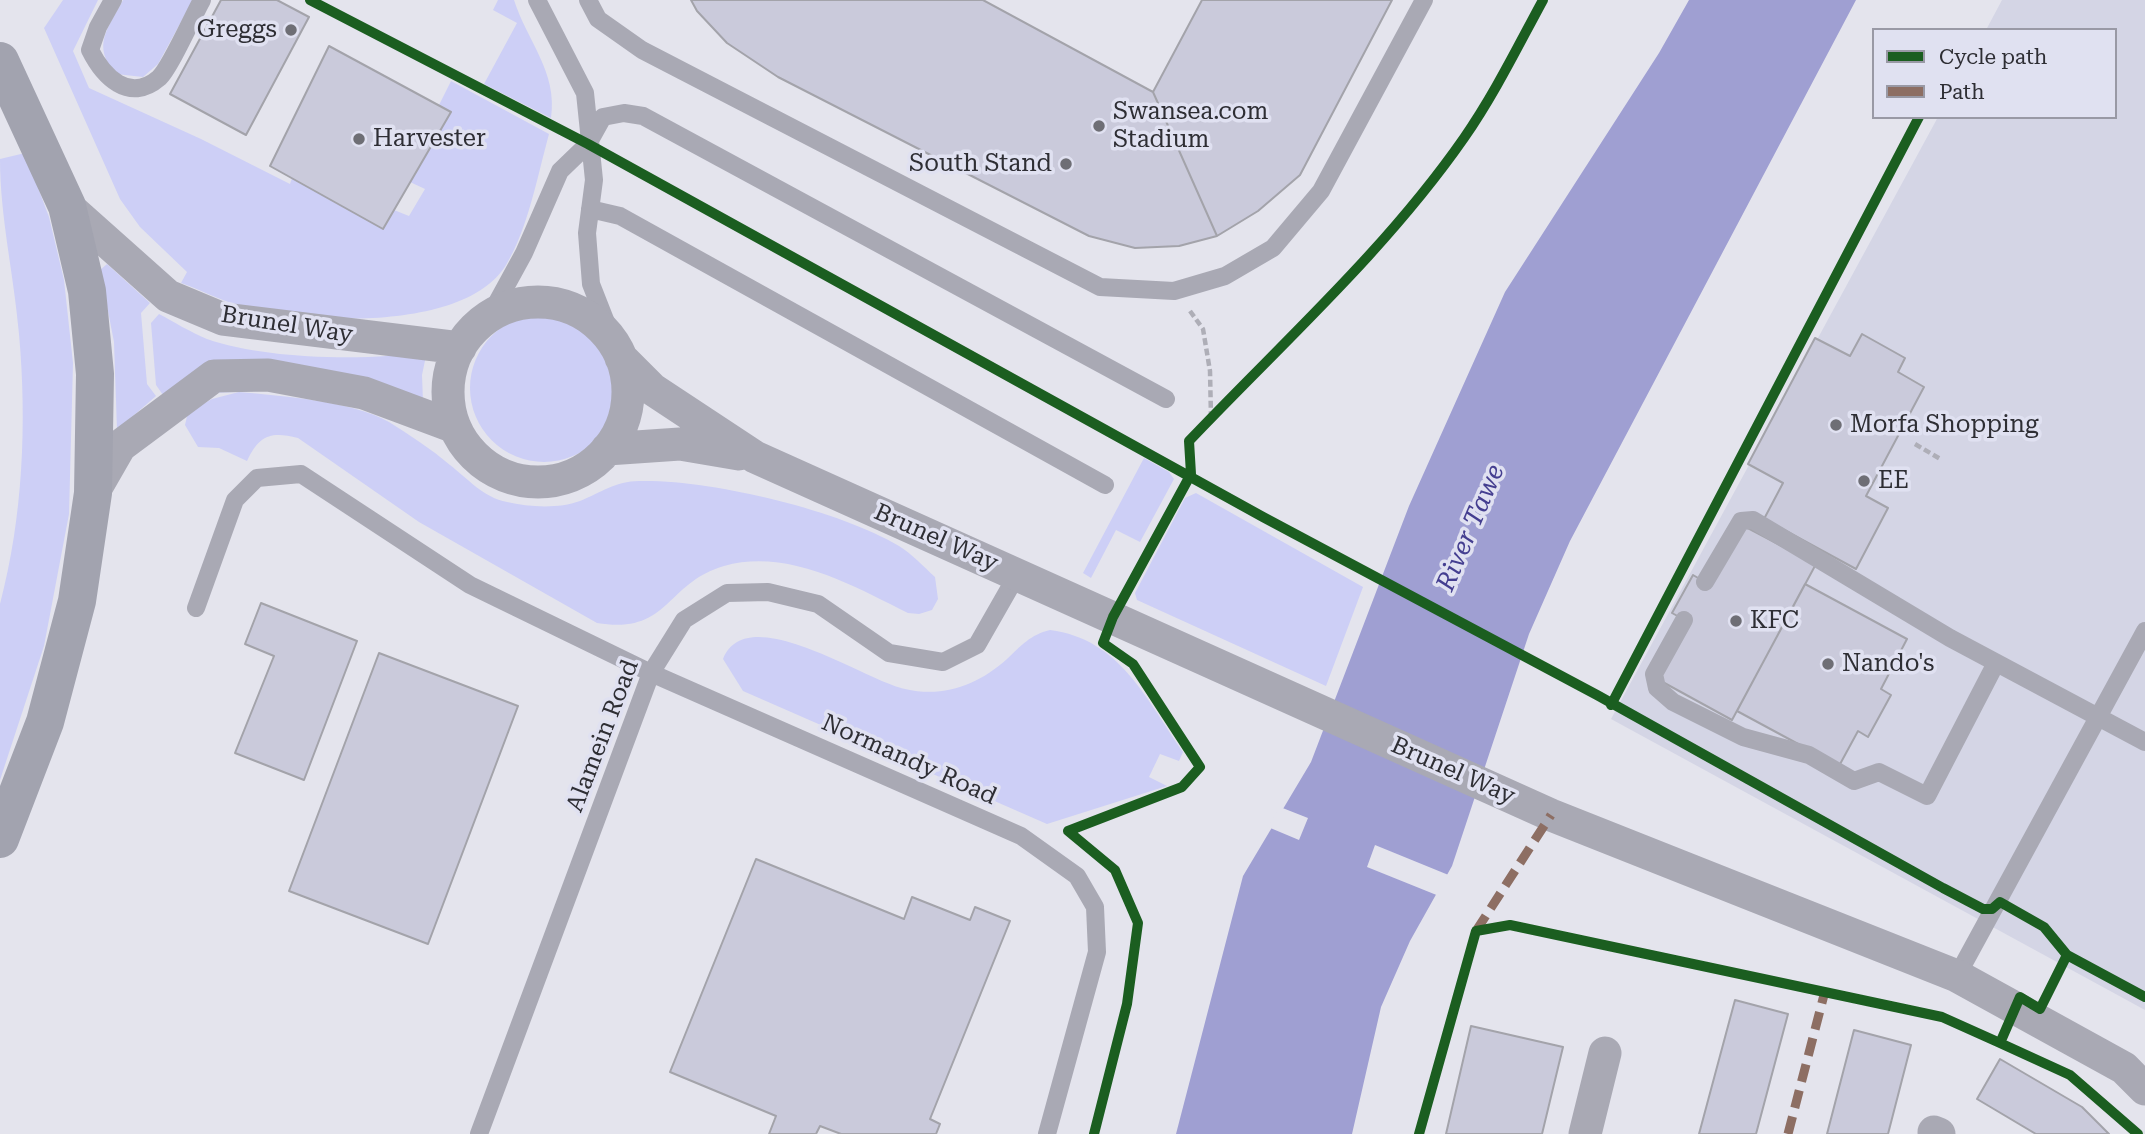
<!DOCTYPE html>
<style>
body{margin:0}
#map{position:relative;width:2145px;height:1134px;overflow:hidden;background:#e4e4ed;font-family:"Roboto Serif",serif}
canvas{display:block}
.legend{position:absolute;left:1872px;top:28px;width:245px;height:91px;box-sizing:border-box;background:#e0e1f1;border:2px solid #9999a5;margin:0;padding:9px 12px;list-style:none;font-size:21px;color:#2e2e34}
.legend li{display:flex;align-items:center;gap:14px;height:35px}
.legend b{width:35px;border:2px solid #9999a5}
</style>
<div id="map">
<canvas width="2145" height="1134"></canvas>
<ul class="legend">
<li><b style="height:9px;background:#1b5e20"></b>Cycle path</li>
<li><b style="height:9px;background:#8d6e63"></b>Path</li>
</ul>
</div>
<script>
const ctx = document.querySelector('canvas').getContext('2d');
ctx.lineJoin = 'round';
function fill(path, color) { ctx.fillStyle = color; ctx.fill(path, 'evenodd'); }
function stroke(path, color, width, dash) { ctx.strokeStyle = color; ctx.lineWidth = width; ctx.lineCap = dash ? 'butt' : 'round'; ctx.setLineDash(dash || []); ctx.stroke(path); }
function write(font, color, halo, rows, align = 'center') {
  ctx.font = font + ' "Roboto Serif",serif'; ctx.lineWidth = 7; ctx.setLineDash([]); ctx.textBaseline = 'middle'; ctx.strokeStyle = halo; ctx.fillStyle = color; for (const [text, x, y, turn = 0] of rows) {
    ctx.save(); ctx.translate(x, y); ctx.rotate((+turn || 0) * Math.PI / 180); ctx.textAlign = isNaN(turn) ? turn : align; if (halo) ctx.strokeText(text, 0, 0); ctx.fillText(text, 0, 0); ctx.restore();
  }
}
fill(new Path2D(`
 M2002 0H2145V1010L1611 719 1938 117H2115V30H1986Z`), '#d4d5e5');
fill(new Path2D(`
 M63 0H98L73 51 89 88 201 139 290 184 292 178 383 229 394 210 409 216 425 189 410 182 450 112 439 105 451 81 549 134C538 174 528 229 506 265 465 332 306 324 241 306 221 301 201 290 181 283L187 272 140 227 120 199 44 28Z
 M123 0H193L158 64 143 77 116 74C91 46 108 28 123 0Z
 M498 0H514C527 41 558 72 551 118L484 84 517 23 493 10Z
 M25 153 49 217 64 280 73 363 69 514 44 646 0 780V604C23 517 27 423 19 334 14 275 0 217 0 159Z
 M107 264 150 303 141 313 147 384 156 396 117 430 114 342 100 270Z
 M470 388a74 74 0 1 1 148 0a74 74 0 1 1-148 0Z
 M159 314C174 322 190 332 207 339 262 359 370 362 427 351L422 375 423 402 381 386 163 395 156 385 151 323Z
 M239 392C282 396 352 401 389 422 410 435 431 449 450 465 467 478 484 498 507 502 529 507 558 509 580 501 600 493 616 481 639 481 709 479 840 510 899 546 912 554 924 567 935 577L938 599 932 610 919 614 908 613C853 586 788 548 724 566 665 583 670 635 597 623L419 522 298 438C271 431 259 435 247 461L219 448 198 447 185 425 188 412 212 399Z
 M1144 458 1169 472 1174 479 1140 542 1116 530 1091 578 1083 573Z
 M1196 493 1363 587 1326 686 1137 600 1135 593 1185 498Z
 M1050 630C1120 639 1146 699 1183 752L1179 761 1160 754 1149 777 1167 786 1047 824 743 691 723 659C747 599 863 680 905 689 944 698 978 685 1007 659 1022 645 1030 635 1050 630Z`), '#cdcff6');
fill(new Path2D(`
 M1689 0H1856L1570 541 1529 634 1452 866 1410 941 1381 1007 1352 1134H1176L1243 876 1311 762 1409 506 1505 292 1659 53Z`), '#9f9fd2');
fill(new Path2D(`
 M1280 807 1308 818 1299 840 1268 827Z
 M1375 845 1451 876 1439 896 1367 867Z`), '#e4e4ed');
const building = new Path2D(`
 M221 0H277L309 17 246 135 170 94Z
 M691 0H983L1153 92 1217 236 1179 246 1135 248 1089 236 778 77 727 43 697 11Z
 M1202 0H1392L1300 175 1258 211 1217 236 1153 92Z
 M329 46 451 112 383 229 270 166Z
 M1862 334 1905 358 1898 372 1924 387 1866 496 1888 508 1856 569 1764 519 1783 483 1748 464 1815 338 1850 356Z
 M1742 525 1816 564 1732 720 1659 680 1690 623 1672 613 1693 575 1710 585Z
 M1805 584 1907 639 1881 689 1891 695 1868 737 1858 731 1839 766 1737 711Z
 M261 603 357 641 304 780 235 753 274 656 245 644Z
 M379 653 518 706 428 944 289 891Z
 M756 859 904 919 912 897 970 920 975 907 1010 921 930 1119 940 1124 936 1134H841L820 1126 816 1134H769L776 1116 670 1072Z
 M1735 1000 1788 1014 1756 1134H1699Z
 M1471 1026 1563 1047 1542 1134H1446Z
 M1854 1030 1911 1045 1888 1134H1827Z
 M2000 1059 2082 1107 2109 1134H2036L1977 1099Z`);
fill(building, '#cacadb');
stroke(building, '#a3a3aa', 2);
stroke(new Path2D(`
 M1190 311 1203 329 1210 371 1211 417
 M1915 444 1942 460`), '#aeaeb7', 4.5, [7, 3.5]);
stroke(new Path2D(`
 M113 0 98 27 90 50C103 76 129 104 159 78 170 68 193 16 202 0
 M537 0 585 93 594 180 587 233 591 284 613 340
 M588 0 598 19 642 50 1100 287 1174 291 1225 276 1273 248 1321 191 1424 0
 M590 209 620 216 1105 485
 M489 317 524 253 560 171 588 144 603 117 624 113 643 116 1166 399
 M1705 582 1741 521 1753 520 1950 638 2145 742
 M196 608 235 500 257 478 301 474 470 585 651 673 1021 836 1077 876 1095 907 1097 952 1047 1134
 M1684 620 1654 674 1657 688 1673 702 1743 737 1809 755 1854 781 1879 772 1927 796 1996 663
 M1957 976 2145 631
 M479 1134 651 673 684 620 727 593 768 592 818 604 889 653 943 662 977 645 1017 575`), '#a9a9b4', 18);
stroke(new Path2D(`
 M67 206 168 296 223 319 460 348
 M448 392a90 90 0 1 1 180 0a90 90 0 1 1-180 0Z
 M621 358 652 389 755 457 1551 815 1957 976 2124 1068 2145 1089
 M607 449 680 444 739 454
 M93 493 120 446 214 376 268 375 364 393 455 427
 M1934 1132 1939 1134
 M1585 1134 1605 1053`), '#a9a9b4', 33);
stroke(new Path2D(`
 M0 61 67 206 87 291 95 374 93 493 77 601 45 722 0 839`), '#a2a3af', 38);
stroke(new Path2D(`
 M1476 931 1551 815
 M1788 1134 1825 991`), '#8d6e63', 9, [18, 9]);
stroke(new Path2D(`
 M310 0 588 144 1263 517 1597 695 1943 888 1983 909H1992L2000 902 2044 927 2067 955 2040 1009 2020 997 2000 1043 2070 1075 2138 1134
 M1611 705 1919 117
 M2067 955 2145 997
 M1094 1134 1127 1004 1138 923 1115 870 1068 831 1182 787 1200 767 1133 664 1103 643 1113 617 1191 474 1189 441C1282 343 1386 250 1464 138 1494 95 1518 46 1543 0
 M1419 1134 1476 931 1510 925 1942 1017 2000 1043`), '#1b5e20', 10);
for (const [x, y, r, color] of [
 [291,30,7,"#6e6e75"],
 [1099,126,7,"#6e6e75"],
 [359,139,7,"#6e6e75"],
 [1066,164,7,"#6e6e75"],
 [1836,425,7,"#6e6e75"],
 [1864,481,7,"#6e6e75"],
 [1736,621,7,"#6e6e75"],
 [1828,664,7,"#6e6e75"]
]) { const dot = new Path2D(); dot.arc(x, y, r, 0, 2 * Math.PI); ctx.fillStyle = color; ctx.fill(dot); stroke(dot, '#e0e1f1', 2.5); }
write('24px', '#2e2e34', '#e0e1f1', [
 ["Greggs",277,30,"right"],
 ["Swansea.com",1113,112],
 ["Stadium",1113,140],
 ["Harvester",373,139],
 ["South Stand",1052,164,"right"],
 ["Morfa Shopping",1850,425],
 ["EE",1878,481],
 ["KFC",1750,621],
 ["Nando's",1842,664]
], 'left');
write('24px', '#2e2e34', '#e0e1f1', [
 ["Brunel Way",287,325,9],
 ["Brunel Way",936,538,24],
 ["Alamein Road",603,736,-69],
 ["Normandy Road",909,760,24],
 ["Brunel Way",1453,771,24]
]);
write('italic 26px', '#443e90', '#e0e1f1', [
 ["River Tawe",1471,528,-67]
]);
</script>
